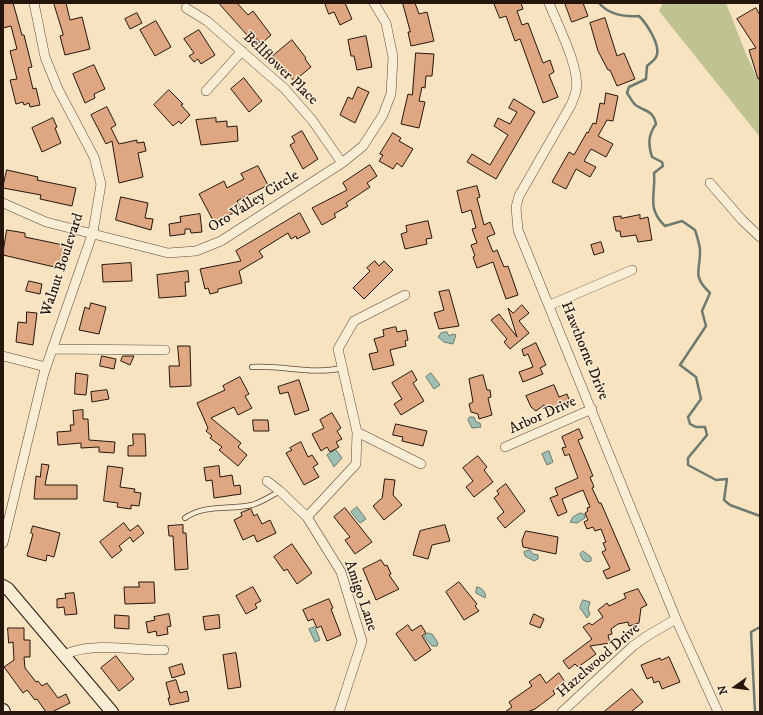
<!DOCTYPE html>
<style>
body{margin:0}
#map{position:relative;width:763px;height:715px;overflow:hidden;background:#f7e3bf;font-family:"IM FELL DW Pica",serif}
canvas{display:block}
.frame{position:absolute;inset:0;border:4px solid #25150d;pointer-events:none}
.north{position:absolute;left:715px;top:667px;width:40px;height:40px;-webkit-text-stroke:3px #faedd5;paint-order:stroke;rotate:256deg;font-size:11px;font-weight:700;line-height:16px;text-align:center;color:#25150d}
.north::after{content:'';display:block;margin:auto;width:14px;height:18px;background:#25150d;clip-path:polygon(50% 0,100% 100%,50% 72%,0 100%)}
</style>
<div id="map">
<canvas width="763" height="715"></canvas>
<div class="frame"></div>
<div class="north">N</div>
</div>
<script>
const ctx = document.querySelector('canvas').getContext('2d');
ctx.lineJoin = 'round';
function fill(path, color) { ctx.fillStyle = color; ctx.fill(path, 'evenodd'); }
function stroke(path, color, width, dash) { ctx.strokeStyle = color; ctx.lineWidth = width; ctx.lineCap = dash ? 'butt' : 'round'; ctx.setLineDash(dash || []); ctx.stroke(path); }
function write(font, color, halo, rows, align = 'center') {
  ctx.font = font + ' "IM FELL DW Pica",serif'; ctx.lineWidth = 3; ctx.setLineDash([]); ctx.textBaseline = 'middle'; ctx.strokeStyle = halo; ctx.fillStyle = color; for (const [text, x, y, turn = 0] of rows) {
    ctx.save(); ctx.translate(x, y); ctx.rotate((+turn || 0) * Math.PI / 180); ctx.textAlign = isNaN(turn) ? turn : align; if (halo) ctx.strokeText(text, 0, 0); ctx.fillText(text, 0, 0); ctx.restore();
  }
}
fill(new Path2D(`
 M663 3H726L746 54 760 84V137L659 11Z`), '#bec391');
const water = new Path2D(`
 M447 332 449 336 453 334 456 335 453 344 444 342 438 337 441 333Z
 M431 373 440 385 434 389 426 377Z
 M470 417H474L476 422 480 423 481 427 472 428 468 420Z
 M336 450 342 458 334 467 327 455Z
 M549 451 553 462 547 465 542 454Z
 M357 507 366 519 360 523 351 512Z
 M581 513 585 515V518L577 523 570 522 573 517Z
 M530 550 533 554 538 555V559L534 561 525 556 524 552Z
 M583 551 591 557V561L587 562 583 560 580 554Z
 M477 587C482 587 487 594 485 598L476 593Z
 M583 600 590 602 588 609 590 614 587 618 580 608Z
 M315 627 320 640 315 642 309 629Z
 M428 633 432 634 438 643 437 646H432L424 637Z`);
fill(water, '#9dbeb3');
stroke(water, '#6d7a71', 1);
stroke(new Path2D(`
 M599 3C609 15 624 17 639 16 646 23 662 46 656 57 655 60 650 63 647 66L646 79 629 87 627 93C630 97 633 104 637 106 647 112 653 111 656 124 648 135 648 144 652 157L662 162 663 166 654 173C656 195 646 208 665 226L682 221 695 230C697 236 699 243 700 249 701 271 691 275 710 293L702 311 706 326 680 365 696 377 701 399 688 417 690 424 696 427H705L707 435 688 458V465L716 480 727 479 724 500 730 505 760 516
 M755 712 751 632 760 627`), '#6d7a71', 2.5);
const building = new Path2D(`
 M3 3H13L22 35H24L32 67 28 68 33 89 36 88 40 105 30 107 29 103 24 105 23 102 16 104 10 80 17 79 10 51 17 49 11 26 3 28Z
 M54 3H66L70 20 82 17 90 49 65 55 60 36 63 35Z
 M219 3H237L248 15 253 11 271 35 261 44 254 36 251 39Z
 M325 3H345L352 19 340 25 334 12 329 14Z
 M403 3H415L419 14 427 12 434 41 411 46 408 32H410Z
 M494 3H521L523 9 517 11 522 25 528 23 543 63 550 60 554 72 549 75 558 97 543 103 520 39 515 41 506 16 500 18Z
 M565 3H583L588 16 572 22Z
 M756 8 760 15V79H758L749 50 756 48 737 19Z
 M137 13 142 23 130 29 125 19Z
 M605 18 617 56 624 53 635 79 617 86 610 70H608L598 51 590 23Z
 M156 21 171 47 155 56 140 30Z
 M199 30 215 55 201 64 198 59 194 62 189 56 194 53 184 39Z
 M366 36 372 67 357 70 354 56H351L348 40Z
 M292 40 306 58 305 59 311 67 294 81 273 56Z
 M416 53 434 54 432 76H426L425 88 422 87 419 101 425 102 419 128 401 124 408 94 412 95Z
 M94 65 105 89 94 94 95 98 85 103 73 74Z
 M244 78 262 101 249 112 231 89Z
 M358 87 369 92 355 123 340 115 348 97 352 99Z
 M169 90 183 104 181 105 190 115 181 124 179 121 173 126 154 105Z
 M606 93 618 96 613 121 607 120 598 136 613 144 606 157 591 149 584 161 596 167 590 177 576 169 566 189 552 182 569 152 574 155 587 132 588 133 593 123 596 124 600 103 604 104Z
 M514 99 535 112 496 179 467 162 472 154 490 165 508 135 494 126 498 118 510 124 517 112 509 108Z
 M107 107 116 125 111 128 119 144 137 140V143L144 142 146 151 138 153 143 177 119 183 112 141 106 144 91 115Z
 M53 118 57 127 55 128 61 143 42 152 32 128Z
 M216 118V122L227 121V127L237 126 238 141 201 145 196 120Z
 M302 131 318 159 303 169 290 145 295 142 292 137Z
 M393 133 401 138 399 141 413 149 402 167 397 163 393 169 379 161 383 155 380 154Z
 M370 165 377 176 367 183 370 187 346 203 348 206 334 214 336 217 322 225 312 208 347 190 343 183Z
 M258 166 268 185 237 201 241 208 215 224 199 194 224 181 227 188 244 179 241 174Z
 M7 170 38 177 37 180 76 188 72 206 40 199 41 195 3 188Z
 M477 186 480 197 477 198 484 225 490 222 495 234 487 237 493 252 497 250 504 267 508 266 518 295 506 299 493 262 477 268 473 257 475 256 471 245 477 243 472 229 476 228 471 210 462 213 457 191Z
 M121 197 148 203 145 218 153 219 151 230 116 220Z
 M300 213 310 232 297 239 296 236 291 239 288 233 259 251 263 257 239 271 242 283 218 289V292L210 294 208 288 205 289 200 269 241 261 236 251Z
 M200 214 202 232 191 233 190 229H185V234L170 236 169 224 181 222 180 217Z
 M640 215V219L648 217 652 240 638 242 636 235 621 237 620 231H616L613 217 621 216V218Z
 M428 221 432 238 426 239 427 244 405 249 401 234 407 232 406 226Z
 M7 230 25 233V237L68 246 63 269 3 255Z
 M601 242 604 252 594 255 591 245Z
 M375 261 379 266 384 261 393 270 364 299 353 288 370 271 367 268Z
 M131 263 132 281 103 282 102 265Z
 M188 271 189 282H185L186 296 159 298 157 275Z
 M29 281 42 284 40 294 26 291Z
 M449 290 459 326 439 329 434 313 444 310 439 292Z
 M91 303 106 307 99 334 79 330 85 307 89 309Z
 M522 305 529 313 519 321 529 333 510 349 504 342 507 339 491 320 499 314 517 337 508 308 513 313Z
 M27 312 37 313 33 345 16 342 18 322 26 323Z
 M396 327 397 332 406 330 408 340 405 341 406 346 390 350 394 365 373 370 369 354 378 352 374 339 384 336 383 330Z
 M536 343 546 365 540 368 543 374 523 382 519 372 533 367 528 354 524 356 522 350Z
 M178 346H190L191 386 170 387 169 366H179Z
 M102 356 116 359 114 369 100 366Z
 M123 356H134L130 365 121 361Z
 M412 371 417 380 413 383 424 401 401 415 394 404 402 399 392 383Z
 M76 373 88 375 86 395 75 394Z
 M483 375 487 390H490L491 397 488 398 492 415 479 419 478 414 471 412 469 404 473 402 469 379Z
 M240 377 249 394 245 396 252 408 238 415 234 407 211 418 241 443 238 447 247 455 238 466 219 450 222 447 210 438 212 436 206 431 208 428 197 403 225 390 223 386Z
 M299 380 309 410 295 415 288 392 280 394 278 387Z
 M554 385 559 397 567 394 570 402 551 410 549 407 545 408 544 405 536 411 531 407 526 396Z
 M107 390 109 399 92 402 91 392Z
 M83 410V419H88L89 440 115 442 114 453 99 452V447L81 448V443L58 445 57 432 71 431 70 425H74L73 411Z
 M332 413 341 428 337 431 342 439 336 442 339 447 330 452 327 447 321 451 312 434 324 428 320 420Z
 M253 420H268L269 431H254Z
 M396 424 427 431 423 446 402 441 403 437 393 435Z
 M579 429 583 438 578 440 593 476 590 477 594 487 592 488 599 503H601L630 570 607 579 603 571 610 568 602 552 606 550 603 543 606 542 601 529 595 531 593 527 587 529 584 522 588 520 585 513 588 511 587 508 590 507 583 490 562 499 567 512 558 516 550 498 558 495 555 488 578 478 569 454 565 456 562 448 566 447 562 437Z
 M133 434H145L146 456H128V446L133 445Z
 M301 442 308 457 312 455 318 464 313 467 319 477 304 485 286 453 292 450 290 448Z
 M478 456 487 467 484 470 493 482 474 497 466 487 473 481 463 468Z
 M42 464 49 465 45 485H77V499H34L36 476 40 477Z
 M108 466 123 468 120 487 135 489 134 492 141 493 139 506 131 505V509L117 507 118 503 104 501Z
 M219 466 220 477 232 475 234 486 240 485 241 494 214 498 212 480 206 481 204 468Z
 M385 479 395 480 393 495 402 505 384 520 373 506 382 498Z
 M506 484 525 511 505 528 497 518 504 512 494 498 499 494 497 491Z
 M345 508 372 542 355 554 345 540 350 537 334 517Z
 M251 509 254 516 257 514 262 524 270 520 276 533 257 542 254 535 243 540 234 520 242 516 241 513Z
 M124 523 130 531 138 525 144 533 133 542 130 537 119 546 122 550 112 558 100 542Z
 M183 525V533H186L188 569 175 570 173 536H169L168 526Z
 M445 525 450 541 432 545 428 559 413 555 420 531Z
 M33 526 60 533 54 557 47 555 46 561 27 556 33 534 31 533Z
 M526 531 558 537 556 554 523 547 522 541Z
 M292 544 312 573 297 584 287 569 284 571 274 557Z
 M381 560 385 566 387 565 391 574 389 575 399 589 376 600 363 569Z
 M139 582H154L155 603 125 604 124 587H139Z
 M459 582 477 604 475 606 479 611 464 620 446 592Z
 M253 587 261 601 255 604 257 608 246 614 236 596Z
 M638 589 647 605 641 608 639 623 629 626 628 622 618 624 611 629 612 634 608 635 610 643 590 646 596 654 578 667 575 664 569 669 563 661 592 639 583 627 589 623 592 625 603 617 598 610 607 603 609 606 626 598 624 594Z
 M74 593 77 614 65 615 64 607 57 608V599L66 598 65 594Z
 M329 599 333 608 331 609 341 635 327 641 321 626 317 628 313 619 308 621 303 610Z
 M169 614 171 626 167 627 168 634 157 636 156 631 148 633 146 622 155 620 154 617Z
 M534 614 544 619 540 628 530 624Z
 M115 615 129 616V629L115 628Z
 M219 615 220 628 205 630 203 617Z
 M408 625 412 631 421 625 426 633 422 636 431 650 415 661 396 634Z
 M8 628H24V640H30V657H24L25 668 36 682 38 681 42 686 47 683 58 698 66 694 70 703 52 712H46L37 699 35 700 27 690 23 693 4 667 14 660 13 642 9 643Z
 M236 653 241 687 228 689 223 655Z
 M116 656 134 679 119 691 101 668Z
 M669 657 680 682 662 689 659 681 654 683 652 677 647 679 641 665 660 658 661 660Z
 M182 664 185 674 172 678 169 668Z
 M559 673 565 682 553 691 555 694 535 709 527 712H505L512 707 509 702 532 686 529 682 540 674 546 683Z
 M176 680 180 693 187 691 189 701 170 705 168 698H170L166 683Z
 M632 689 643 702 631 712H604Z`);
fill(building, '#dfa781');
stroke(building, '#25150d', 1);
const lane = new Path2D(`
 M252 367C283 365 313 375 342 368
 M185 518C205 504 230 510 252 505 262 502 271 496 280 491`);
const street = new Path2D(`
 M549 3C557 24 581 69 576 91 575 95 573 100 571 105L519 196 516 207 518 230 676 619 718 712
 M186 8 207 21 285 89 312 120 342 163
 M206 91 242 51
 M710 183 742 220 760 237
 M3 203 46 222 168 253 196 251 221 241 342 163 363 146 383 115 391 94 393 57 386 23 374 3
 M550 305 632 270
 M52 349 165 350
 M3 356 46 367
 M357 432 338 349 354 321 405 295
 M505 447 592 409
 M267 481 280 491 307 517 341 572 362 641 339 712
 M307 517 356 464 357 432 421 464
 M3 543 44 373 93 232 101 184 94 157 58 89 45 57 34 3
 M64 655C90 641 134 651 164 650
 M562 712 633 646 647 636 676 619`);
const secondary = new Path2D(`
 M3 586 8 589 112 712
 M3 710 4 712`);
stroke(lane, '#5a483a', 6);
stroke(street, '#5a483a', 10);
stroke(secondary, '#25150d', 14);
stroke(lane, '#faedd5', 4.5);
stroke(street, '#faedd5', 9);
stroke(secondary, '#faedd5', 12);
write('15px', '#25150d', '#faedd5', [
 ["Bellflower Place",280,69,44],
 ["Oro Valley Circle",254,202,-32],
 ["Walnut Boulevard",63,265,-72],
 ["Hawthorne Drive",584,351,68],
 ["Arbor Drive",543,416,-24],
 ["Amigo Lane",360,596,71],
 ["Hazelwood Drive",599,661,-41]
]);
</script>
